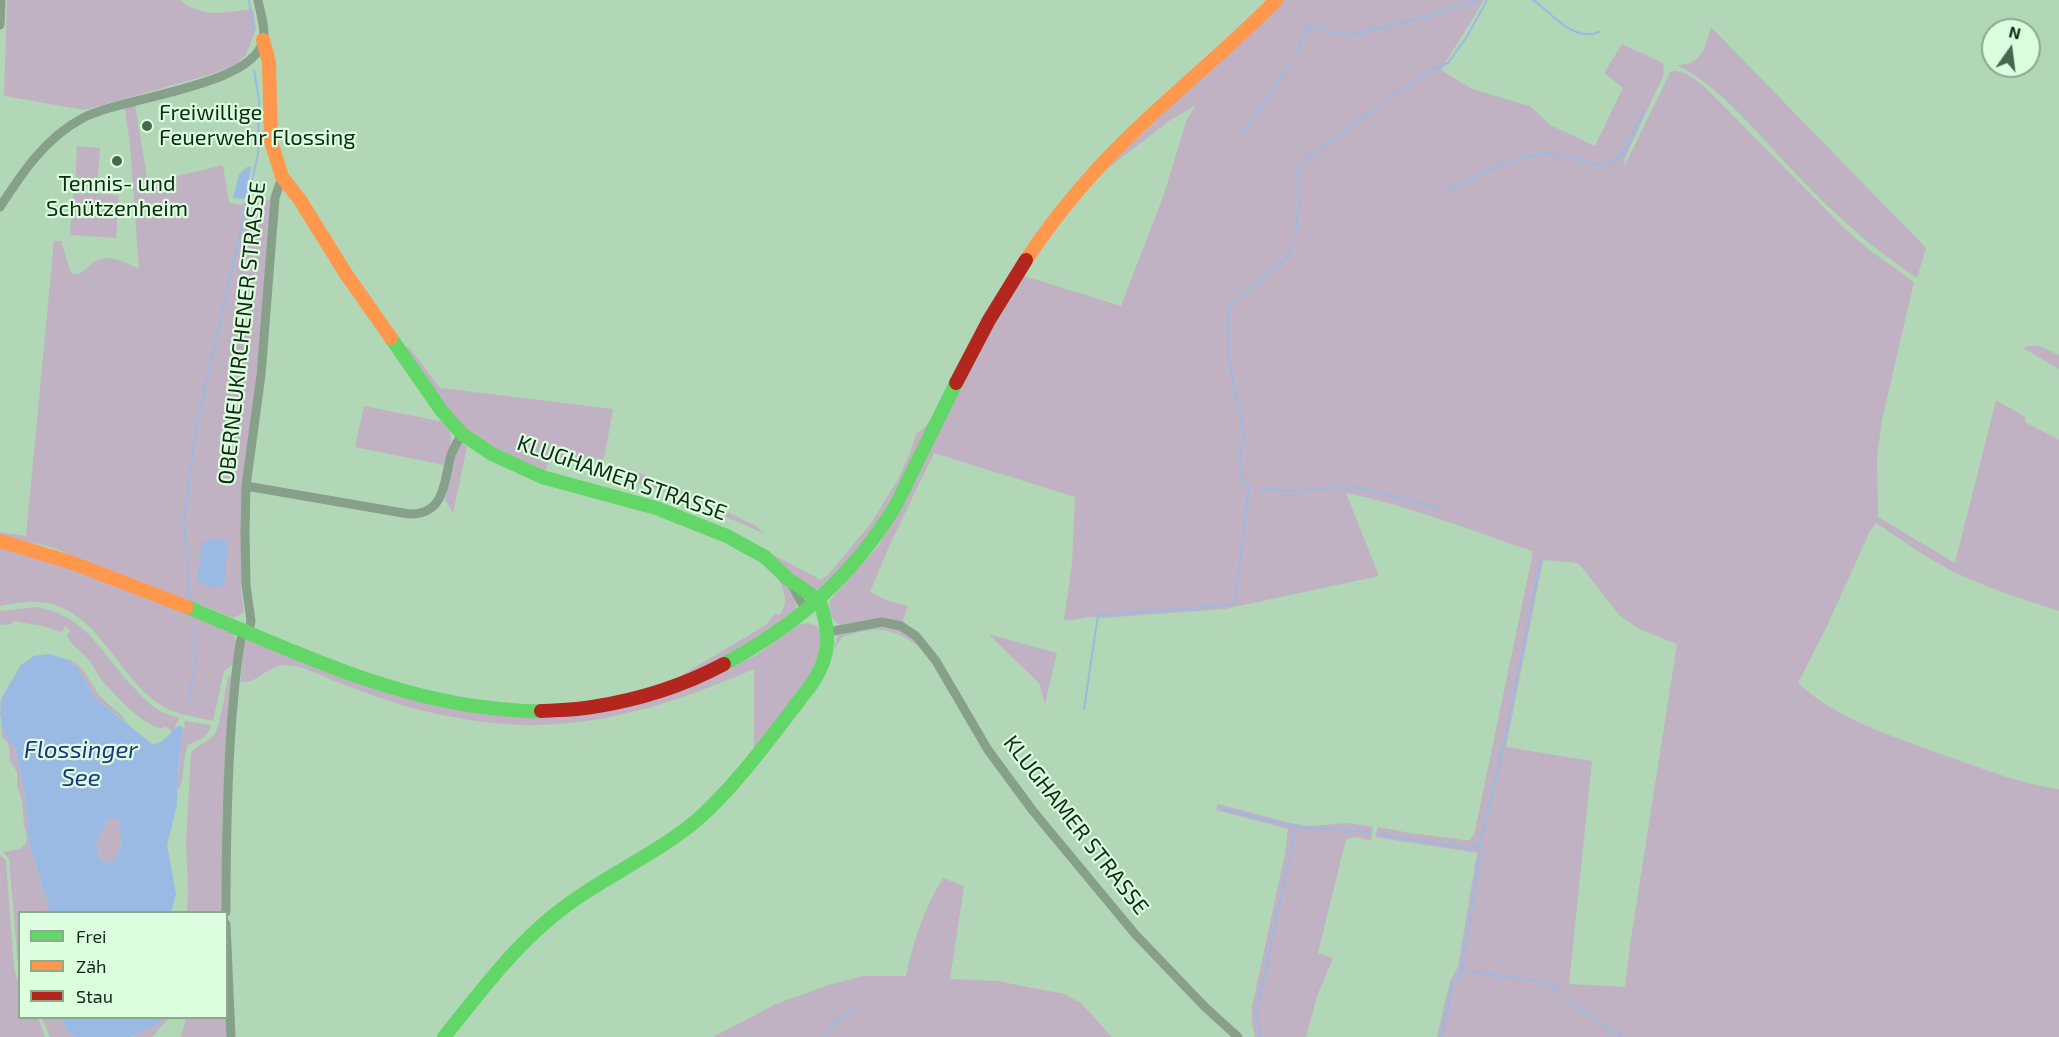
<!DOCTYPE html>
<meta charset="utf-8">
<style>
body{margin:0}
#map{position:relative;width:2059px;height:1037px;overflow:hidden;background:#b1d7b6;font-family:"Exo 2",sans-serif}
canvas{display:block}
.legend{position:absolute;left:18px;top:911px;width:210px;height:108px;box-sizing:border-box;background:#dcfedf;border:2px solid #8aa98d;margin:0;padding:8px 10px;list-style:none;font-size:18px;color:#0f2a13}
.legend li{display:flex;align-items:center;gap:12px;height:30px}
.legend b{width:30px;border:2px solid #8aa98d}
.north{position:absolute;left:1981px;top:18px;width:60px;height:60px;box-sizing:border-box;background:#dcfedf;border:2px solid #8aa98d;border-radius:50%;rotate:14deg;font-size:16px;font-weight:700;line-height:24px;text-align:center;color:#0f2a13}
.north::after{content:'';display:block;margin:auto;width:21px;height:27px;background:#48674c;clip-path:polygon(50% 0,100% 100%,50% 72%,0 100%)}
</style>
<div id="map">
<canvas width="2059" height="1037"></canvas>
<ul class="legend">
<li><b style="height:8px;background:#63d668"></b>Frei</li>
<li><b style="height:8px;background:#ff974d"></b>Zäh</li>
<li><b style="height:8px;background:#b3261e"></b>Stau</li>
</ul>
<div class="north">N</div>
</div>
<script>
const ctx = document.querySelector('canvas').getContext('2d');
ctx.lineJoin = 'round';
function fill(path, color) { ctx.fillStyle = color; ctx.fill(path, 'evenodd'); }
function stroke(path, color, width, dash) { ctx.strokeStyle = color; ctx.lineWidth = width; ctx.lineCap = dash ? 'butt' : 'round'; ctx.setLineDash(dash || []); ctx.stroke(path); }
function write(font, color, halo, rows, align = 'center') {
  ctx.font = font + ' "Exo 2",sans-serif'; ctx.lineWidth = 4.5; ctx.setLineDash([]); ctx.textBaseline = 'middle'; ctx.strokeStyle = halo; ctx.fillStyle = color; for (const [text, x, y, turn = 0] of rows) {
    ctx.save(); ctx.translate(x, y); ctx.rotate((+turn || 0) * Math.PI / 180); ctx.textAlign = isNaN(turn) ? turn : align; if (halo) ctx.strokeText(text, 0, 0); ctx.fillText(text, 0, 0); ctx.restore();
  }
}
fill(new Path2D(`
 M7 0H180C202 19 227 12 253 9L256 29 246 55 234 66 205 76 85 110 4 96Z
 M1282 0H1484L1441 70 1472 89 1530 106 1550 125 1595 146 1623 88 1604 73 1622 44 1663 63 1664 74 1625 158 1624 167 1671 71C1684 69 1699 82 1708 90L1846 230 1868 249 1914 282 1882 420 1877 456 1878 517 1955 563 1996 400 2025 417V422L2059 440V611C2028 601 1997 591 1967 578 1935 564 1906 543 1876 523L1870 531 1827 626 1798 683C1838 720 1890 735 1941 754 1978 767 2020 784 2059 789V1037H1437L1450 981 1458 967 1477 853 1375 837 1378 827 1410 833 1464 840H1470L1474 835 1532 557V551C1470 530 1410 506 1346 493L1379 576 1225 609 1100 618C1088 614 1077 622 1064 620L1072 563 1075 497 934 453 890 544 870 592 886 600 908 606 900 628 915 640 924 650C892 627 880 625 842 637L834 650 840 625C831 619 828 611 830 600L879 545 901 507 998 310 1021 275 1121 306 1163 197 1187 119 1196 105 1169 121 1099 175ZM1543 560C1552 561 1572 561 1579 564L1620 616 1639 629 1677 644 1630 945 1625 987 1569 984 1592 761 1506 747Z
 M1711 27 1926 248 1917 278C1871 248 1833 213 1795 173 1758 135 1725 90 1677 65 1704 64 1704 49 1711 27Z
 M135 105 148 183 223 165 229 203 240 205 251 200H272L259 351 242 504 241 590 244 612 234 618 48 546 0 536V532L26 536 54 241H61L71 273C84 278 89 261 101 259 114 256 127 263 139 269L130 145 125 108Z
 M77 146 100 148 97 190 75 189Z
 M73 192 119 195 116 238 70 235Z
 M2029 346H2040L2059 355V369L2023 348Z
 M409 347 440 388 613 409 604 459 561 457 549 460 545 474 468 435 403 348Z
 M364 406 444 422C457 434 449 449 444 465L355 447Z
 M936 412C911 465 885 517 847 562 838 573 827 588 813 591L757 546 821 580 828 575 872 522 898 479 910 453 916 434 925 427Z
 M462 443 467 447 453 513 445 500 456 453Z
 M627 468 698 498 756 526 765 534 669 492 627 480Z
 M0 545 85 570 232 632C240 642 235 654 232 665L224 671 213 721C196 717 176 715 161 705 116 676 96 604 37 602 25 601 12 604 0 606Z
 M772 568C782 578 801 596 795 612 757 642 715 664 670 682L766 625 775 614 779 615C793 601 780 582 772 568Z
 M36 607C88 615 103 657 137 691 144 699 152 707 162 712 167 714 173 716 179 718L173 732 165 726 162 729C138 722 121 700 104 683 98 676 94 666 88 659 81 651 70 645 67 634L71 631 65 626 62 632C55 631 52 629 46 627 36 624 25 624 14 621L11 624 0 625V611Z
 M808 623 817 626C821 631 823 637 823 644 822 671 772 727 754 750V669C686 698 616 723 540 725 506 726 470 721 437 714 403 707 369 694 337 682 322 676 302 665 286 665 272 665 264 675 253 680 249 682 243 681 240 682L244 642 248 639 382 690 436 706 525 716 694 685 755 656 800 624Z
 M988 634 1057 653 1045 704 1039 683Z
 M66 659C86 663 90 687 104 700 112 708 121 712 127 723L95 698 78 668Z
 M231 676 222 817V912H187L188 889 186 843 191 753C196 744 208 743 214 735 221 725 225 691 228 677Z
 M2 701 0 715 5 736 15 748 26 800 29 843 50 912H20L19 976 9 859 3 852 20 849 26 843 27 838 24 824 22 801 17 785V772L9 760 10 753 8 743 2 737 0 702Z
 M186 721 211 725C208 738 199 740 188 745 183 759 184 775 180 788L177 789 183 728 185 727 184 722Z
 M1218 804 1290 823 1309 826 1346 823 1373 827 1371 840 1354 837 1346 839 1318 953 1333 958 1317 996 1306 1037H1255L1252 1023V1007L1285 854 1288 829 1216 810Z
 M112 818 119 821 121 846 114 861 107 863 100 859 96 845 107 820Z
 M0 855 6 860 14 968 19 985 20 1018H38L45 1037H0Z
 M943 878 964 886 950 979 997 981 1064 994 1081 1003 1112 1037H713L776 1004 829 985 863 976H906C913 942 924 908 943 878Z
 M42 1018H60L69 1032 76 1037H50Z
 M162 1018H169L152 1037H133C140 1029 156 1027 162 1018Z
 M186 1018H226L229 1037H181Z`), '#c0b2c2');
fill(new Path2D(`
 M247 167H251L245 199 233 198 239 174Z
 M216 538 228 541 225 579 223 586 215 588 200 584 197 577 202 542Z
 M49 654 66 659 78 668 95 698 152 744C165 744 170 731 180 725L183 728 178 772 177 805 167 845 176 894 171 912H50L29 843 26 800 15 748 5 736 0 715 2 697 21 665 34 656ZM112 818 119 821 121 846 114 860 107 863 100 859 96 845 107 820Z
 M60 1018H162L159 1023 131 1037H76L69 1032Z`), '#9bbae3');
stroke(new Path2D(`
 M249 0 253 31
 M1533 0C1552 13 1574 43 1599 32
 M1295 53 1310 25 1342 35 1354 34 1418 19 1477 0
 M1390 98 1430 71 1448 63 1466 38 1487 0
 M1244 133 1290 63
 M1444 191C1474 177 1506 160 1539 154 1580 147 1607 191 1631 138 1635 128 1642 118 1643 108
 M1295 237 1299 205 1298 165 1380 105
 M1258 488 1288 491 1357 487 1438 508
 M190 599 184 521 189 482 196 428 258 154 259 100 254 70
 M190 700V689L195 665 194 625
 M1084 709 1098 615 1230 605 1235 601 1249 487C1235 476 1241 454 1243 439 1244 427 1240 414 1237 402 1231 370 1223 338 1230 306L1288 256 1293 244
 M1222 809 1296 827 1370 832
 M1379 835 1469 848 1477 847 1480 844 1504 743 1541 560
 M1462 968 1471 972 1545 982 1553 986 1559 992
 M1566 999 1621 1037
 M822 1037 840 1018 859 1006
 M1261 1037 1256 1015 1296 827
 M1440 1037 1446 1019 1451 990 1462 968 1472 909 1480 854V844`), '#9bbae3', 2);
stroke(new Path2D(`
 M0 25 1 0
 M0 207C22 173 46 137 83 118 122 97 252 87 263 41 266 28 260 12 258 0
 M246 486 409 514C446 515 444 480 451 455 454 447 458 441 462 434
 M791 583 806 611
 M249 632 251 621 246 585 245 534 246 486 261 375 275 198 282 177
 M828 632 882 622 901 626 916 636 936 661 988 750 1033 811 1135 934 1205 1007 1238 1037
 M226 912C226 847 227 782 232 716 235 687 236 658 243 630
 M226 924 231 1037`), '#86a08a', 9);
stroke(new Path2D(`
 M391 338 441 410 462 434 492 454 542 477 656 508 727 536 765 557 788 579 819 600
 M187 607C287 648 391 700 500 709 514 710 528 712 541 711
 M724 664C797 625 854 575 897 503L956 383
 M444 1037C478 995 511 950 553 916 598 879 653 857 697 820 739 783 777 729 811 685 831 657 831 632 819 600`), '#63d668', 14);
stroke(new Path2D(`
 M263 40 269 62 271 141 282 177 300 200 346 274 391 338
 M1026 260C1059 210 1098 165 1142 124 1186 82 1234 44 1276 0
 M0 541 73 563 187 607`), '#ff974d', 14);
stroke(new Path2D(`
 M956 383 989 320 1026 260
 M541 711C558 710 576 710 592 707 638 700 683 686 724 664`), '#b3261e', 14);
for (const [x, y, r, color] of [
 [147,126,6,"#48674c"],
 [117,161,6,"#48674c"]
]) { const dot = new Path2D(); dot.arc(x, y, r, 0, 2 * Math.PI); ctx.fillStyle = color; ctx.fill(dot); stroke(dot, '#dcfedf', 2); }
write('22px', '#0f2a13', '#dcfedf', [
 ["Freiwillige",159,113],
 ["Feuerwehr Flossing",159,138],
 ["Tennis- und",117,184,"center"],
 ["Schützenheim",117,209,"center"]
], 'left');
write('22px', '#0f2a13', '#dcfedf', [
 ["OBERNEUKIRCHENER STRASSE",242,333,-84],
 ["KLUGHAMER STRASSE",622,478,19],
 ["KLUGHAMER STRASSE",1076,825,52]
]);
write('italic 24px', '#1d3284', '#dcfedf', [
 ["Flossinger",81,750],
 ["See",81,778]
]);
</script>
